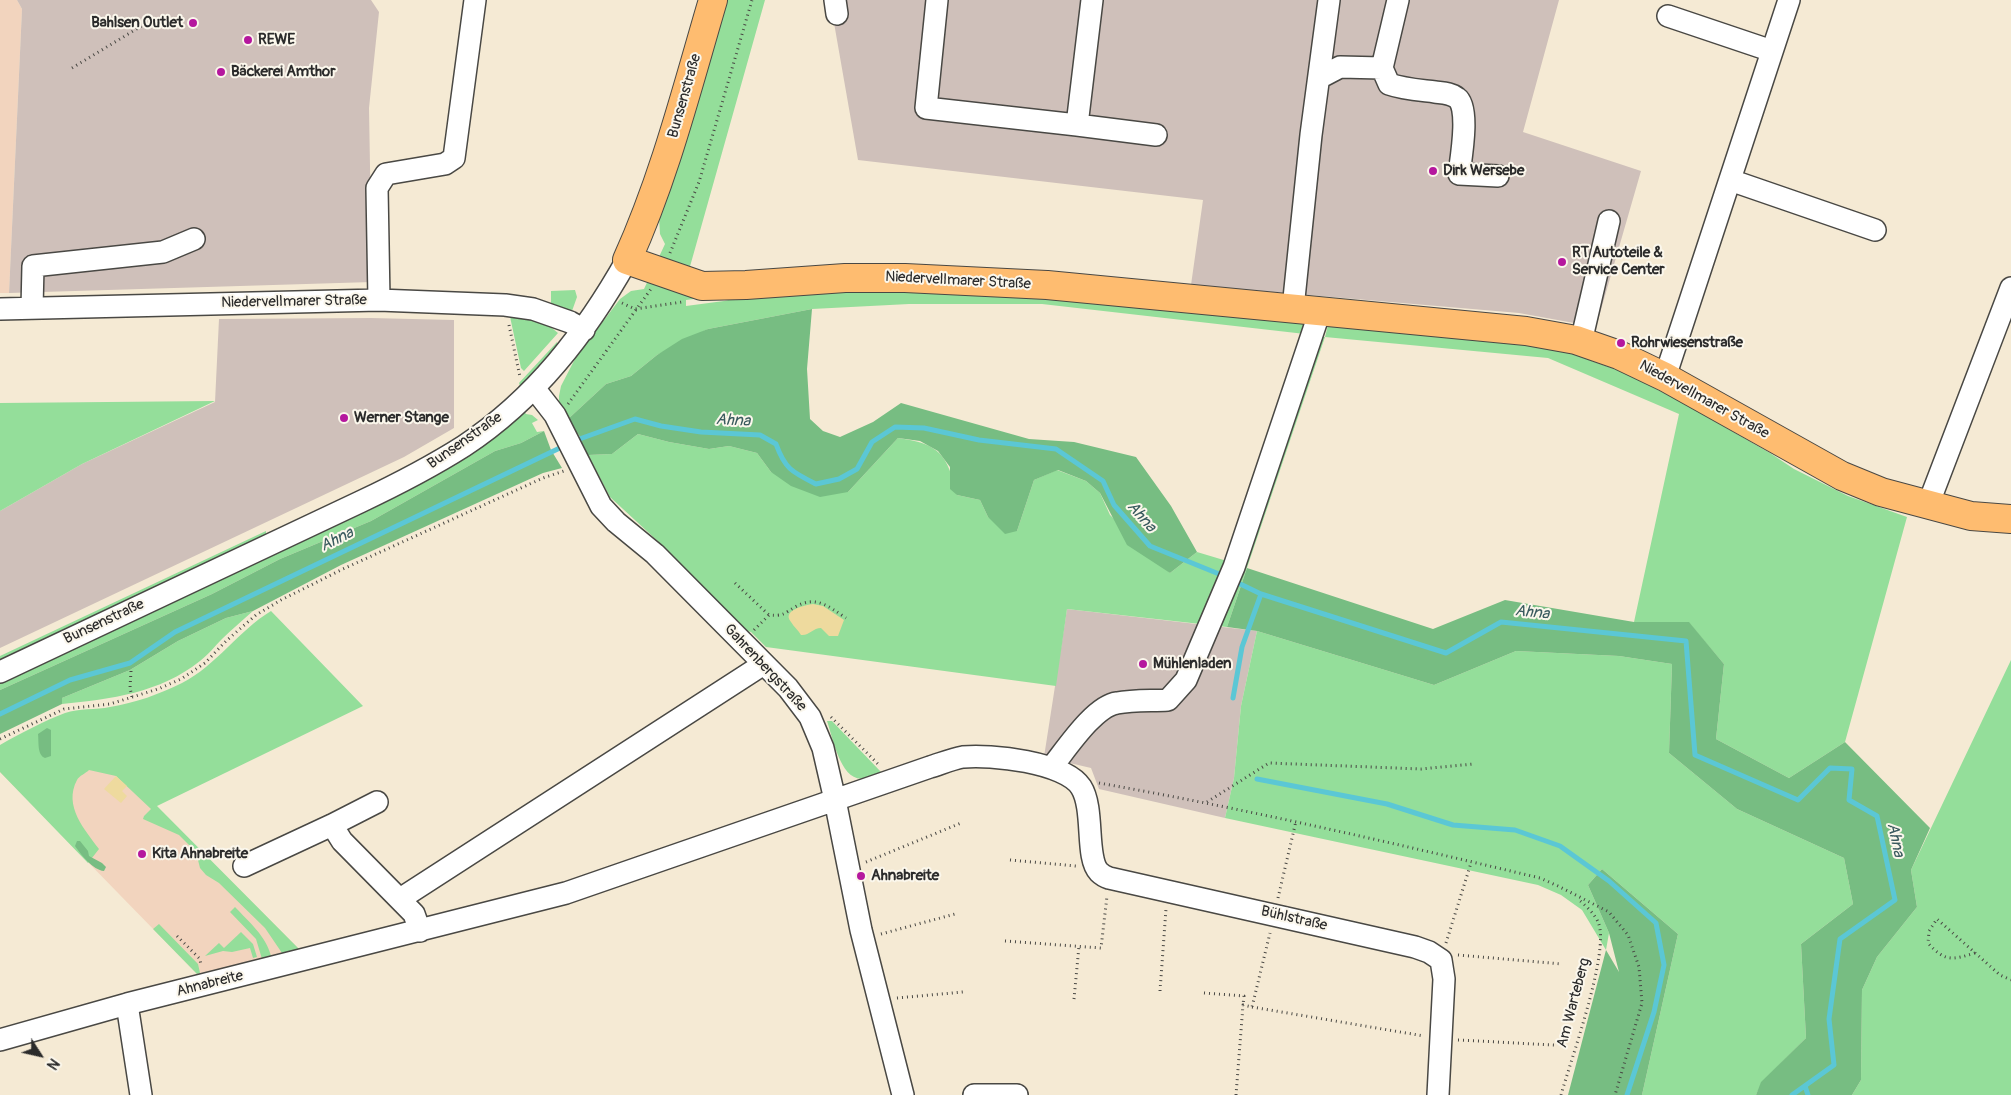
<!DOCTYPE html>
<meta charset="utf-8">
<style>
body{margin:0}
#map{position:relative;width:2011px;height:1095px;overflow:hidden;background:#f5ead4;font-family:Pangolin,sans-serif}
canvas{display:block}
.north{position:absolute;left:15px;top:1030px;width:50px;height:50px;-webkit-text-stroke:4px #fbf7ec;paint-order:stroke;rotate:125deg;font-size:14px;font-weight:700;line-height:20px;text-align:center;color:#2b2b2b}
.north::after{content:'';display:block;margin:auto;width:18px;height:22px;background:#2b2b2b;clip-path:polygon(50% 0,100% 100%,50% 72%,0 100%)}
</style>
<div id="map">
<canvas width="2011" height="1095"></canvas>
<div class="north">N</div>
</div>
<script>
const ctx = document.querySelector('canvas').getContext('2d');
ctx.lineJoin = 'round';
function fill(path, color) { ctx.fillStyle = color; ctx.fill(path, 'evenodd'); }
function stroke(path, color, width, dash) { ctx.strokeStyle = color; ctx.lineWidth = width; ctx.lineCap = dash ? 'butt' : 'round'; ctx.setLineDash(dash || []); ctx.stroke(path); }
function write(font, color, halo, rows, align = 'center') {
  ctx.font = font + ' Pangolin,sans-serif'; ctx.lineWidth = 4; ctx.setLineDash([]); ctx.textBaseline = 'middle'; ctx.strokeStyle = halo; ctx.fillStyle = color; for (const [text, x, y, turn = 0] of rows) {
    ctx.save(); ctx.translate(x, y); ctx.rotate((+turn || 0) * Math.PI / 180); ctx.textAlign = isNaN(turn) ? turn : align; if (halo) ctx.strokeText(text, 0, 0); ctx.fillText(text, 0, 0); ctx.restore();
  }
}
fill(new Path2D(`
 M0 0H17L22 9 9 293H0Z
 M69 717 156 806 299 949 197 974 0 772V760Z`), '#f2d4be');
fill(new Path2D(`
 M17 0H371L379 12 369 108 372 282 9 293 22 9Z
 M830 0H1559L1523 132 1641 171 1596 327 1519 313 1191 285 1203 200 858 160Z
 M371 318 454 320V428L404 457 0 648V511L82 464 215 402 219 319Z
 M1067 609 1257 631 1241 706 1234 778 1225 818 1099 789 1091 768 1044 757Z`), '#cfc0ba');
fill(new Path2D(`
 M723 0H765L689 270 717 296 686 300V306L724 301 751 295 844 290 954 292 1044 299 1304 323 1305 334 1325 337 1328 325 1550 346 1628 374 1681 402 1770 453 1794 469 1848 496 1907 517 1845 742 1789 778 1716 739 1724 664 1689 623 1634 622 1679 414 1548 358 1325 337 1227 627 1067 609 1056 686 766 647 751 632 743 630 663 546 610 497 588 455 612 454 638 434 669 442 709 449 729 446 757 453 771 472 848 492 898 438C941 444 947 455 957 495L980 500 988 517 1017 531 1034 480 1057 470 1086 481 1100 493 1110 515 1170 573 1197 552 1227 561 1305 334 1042 304H909L812 309 708 329 657 355 631 376 606 384 567 420 559 403V396L561 386 576 357 620 299 631 291 644 289 665 244 660 234 659 217Z
 M575 290 577 297 572 311 562 310 551 305V291Z
 M509 312 547 324 558 333 524 371 521 368Z
 M557 342 558 346 521 389 519 383Z
 M215 401 82 464 0 511V403Z
 M524 411 526 414 532 415 538 420 532 423 537 432 544 431 521 443 495 451 371 521 280 559 212 594 0 690V681Z
 M266 531V537L0 662V656Z
 M253 611C243 620 232 629 222 639 215 646 208 655 200 661 160 693 111 699 62 704V698L130 670 178 641 226 618Z
 M271 611 363 706 157 806 299 949 282 953 265 928 219 883 206 875 200 868 196 852 179 835 143 819 144 816 151 809 116 776 89 770C86 773 79 776 77 780 63 806 85 830 99 849L88 863 0 772V745C19 734 44 721 65 713 79 708 96 710 110 707 135 703 160 694 182 683 217 665 238 631 271 611Z
 M1257 631 1434 685 1516 651 1619 656 1672 664 1669 753 1737 809 1844 858 1853 904 1801 944 1806 1038 1762 1082 1756 1095H1642L1678 934 1602 869 1588 885 1609 933 1606 950 1582 910 1561 895 1538 885 1225 818 1234 778 1241 706Z
 M2011 660V1095H1852L1861 1080 1862 990 1877 957 1917 907 1911 870Z
 M827 721H832L881 772C876 774 871 777 866 778 841 785 833 738 827 721Z
 M235 907C249 922 266 936 271 956L262 959 256 939 230 912Z
 M159 924 198 964 200 973 197 974 153 929Z
 M241 932 253 944 257 957 253 958 250 948 232 952 223 951 205 956 219 943 224 948Z`), '#94de9a');
fill(new Path2D(`
 M812 309 807 369 810 419 823 431 840 437 873 422 901 403 1029 439 1074 442 1136 457 1171 506 1197 552 1170 573 1127 545 1100 493 1086 481 1058 470 1034 480 1017 531 1005 534 988 517 980 500 957 495 950 489V467L938 451 920 441 898 438 848 492 820 497 791 486 771 472 757 453 729 446 709 449 669 442 638 434 612 454 588 455 585 457 581 438 567 420 606 384 631 376 657 355 682 339 708 329Z
 M544 431 551 450 562 468 543 473 341 565 253 611 226 618 178 641 130 670 62 698V704L0 734V690L212 594 280 559 371 521 495 451 521 443Z
 M1247 568 1433 629 1505 600 1634 622H1689L1724 664 1716 739 1789 778 1845 742 1930 828 1911 870 1917 907 1877 957 1862 990 1861 1080 1852 1095H1756L1761 1082 1806 1038 1801 944 1853 904 1844 858 1737 809 1669 753 1672 664 1619 656 1516 651 1434 685 1257 631 1227 627Z
 M47 728 51 730V756L45 758C37 755 39 742 38 734Z
 M77 841H80L88 851 89 856 102 863 106 867 104 871C93 870 81 855 75 846Z
 M1602 869 1678 934 1642 1095H1568L1606 950 1619 972 1609 933 1588 885Z`), '#77bd82');
fill(new Path2D(`
 M813 604 823 606 844 620 838 636H829L821 628C813 628 809 636 801 635 798 630 794 627 791 622 781 610 806 605 813 604Z
 M116 776 127 786 122 791 127 796 121 803 104 789Z`), '#eeda9e');
stroke(new Path2D(`
 M574 441 635 419 661 426 701 432 760 435 776 444C785 469 792 472 816 484L839 479 857 469 872 442 895 427 924 428 979 440 1056 449 1103 481 1114 505 1150 546 1224 576
 M1234 581 1261 594 1446 653 1501 622 1686 641 1695 755 1798 800 1830 768 1852 769 1849 800 1877 816 1895 900 1840 939 1829 1019 1834 1065 1792 1095
 M1233 698 1242 647 1261 594
 M0 714 70 680 130 663 175 632 564 446
 M1257 779 1387 804 1453 825 1515 830 1560 846 1609 881 1656 923 1664 965 1654 1012 1627 1095
 M1805 1086 1808 1095`), '#5bc7d5', 5);
const minor = new Path2D(`
 M835 0 837 14
 M937 0 926 108 1077 125 1092 0
 M1668 16 1772 51
 M1382 68 1389 84C1403 89 1419 90 1435 92 1442 93 1451 93 1457 98 1470 107 1461 158 1459 174L1498 176
 M1319 78 1340 67 1382 68 1398 0
 M1077 125 1156 135
 M1730 180 1875 230
 M379 300 377 188 386 174 445 164 454 158 475 0
 M32 308 33 266 163 252 194 239
 M1293 308 1311 135 1329 0
 M0 309 379 300 505 305 533 309 570 322 584 330
 M1581 342 1609 221
 M1665 377 1789 0
 M534 388 555 415 601 506 616 522 655 554 788 688 810 717 823 748 835 800 861 930 903 1095
 M1928 505 2011 288
 M0 672 360 502C396 485 431 467 464 446 535 399 586 333 627 260
 M1051 768C1065 751 1094 706 1117 703 1133 700 1151 701 1168 700L1186 680 1234 567 1320 311
 M332 825 342 841 414 914 420 931
 M244 866 332 825 377 802
 M400 899 756 669 762 662
 M127 1004 141 1095
 M0 1040 127 1004 566 893 930 767C940 764 952 759 963 757 990 754 1065 762 1081 787 1095 809 1085 858 1099 872 1102 875 1106 877 1109 878L1415 947 1429 952 1441 960 1444 979 1438 1095
 M974 1095H1017`);
const major = new Path2D(`
 M713 0C687 88 665 176 627 260L702 286 746 285 845 278H905L1047 285 1526 331 1576 340 1619 355 1665 377 1842 476 1881 492 1971 516 2011 519`);
stroke(minor, '#494844', 24);
stroke(major, '#494844', 30);
stroke(new Path2D(`
 M72 68 148 22
 M670 253 699 182 752 0
 M622 303 635 309 682 302
 M509 325 520 377
 M568 404 651 289
 M735 583 769 615
 M754 630 769 615C784 616 783 614 795 607 816 595 828 606 846 618
 M131 671 130 688 132 697
 M831 717 880 766
 M0 739 64 709 110 704 158 689 181 679 205 663 226 641 256 615 281 600 343 569 543 478 564 471
 M1099 783C1247 809 1393 843 1540 878L1558 886 1609 912 1628 935 1639 967 1642 1003 1615 1095
 M1207 802 1269 763 1421 769 1473 764
 M1010 860 1076 866
 M866 862 961 823
 M1278 898 1296 821
 M881 934 955 914
 M177 936 200 959 201 966
 M1005 941 1101 948 1107 896
 M1446 943 1471 863
 M1975 953C1952 960 1945 962 1928 943L1929 931 1937 919 2000 975 2011 980
 M1458 955 1562 964
 M1160 991 1166 909
 M1204 993 1244 996 1243 1005
 M897 998 963 992
 M1074 999 1079 946
 M1252 1007 1424 1036
 M1458 1040 1554 1045
 M1236 1095 1243 1005 1252 1007 1270 933
 M1561 1095C1570 1062 1611 950 1598 922 1595 914 1585 905 1578 899`), '#494844', 3, [1, 4]);
stroke(minor, '#fff', 21);
stroke(major, '#febc70', 28);
for (const [x, y, r, color] of [
 [193,23,5,"#b5179e"],
 [248,40,5,"#b5179e"],
 [221,72,5,"#b5179e"],
 [1433,171,5,"#b5179e"],
 [1562,262,5,"#b5179e"],
 [1621,343,5,"#b5179e"],
 [344,418,5,"#b5179e"],
 [1143,664,5,"#b5179e"],
 [142,854,5,"#b5179e"],
 [861,876,5,"#b5179e"]
]) { const dot = new Path2D(); dot.arc(x, y, r, 0, 2 * Math.PI); ctx.fillStyle = color; ctx.fill(dot); stroke(dot, '#fbf7ec', 2); }
write('bold 15px', '#2b2b2b', '#fbf7ec', [
 ["Bahlsen Outlet",183,23,"right"],
 ["REWE",258,40],
 ["Bäckerei Amthor",231,72],
 ["Dirk Wersebe",1443,171],
 ["RT Autoteile &",1572,253],
 ["Service Center",1572,270],
 ["Rohrwiesenstraße",1631,343],
 ["Werner Stange",354,418],
 ["Mühlenladen",1153,664],
 ["Kita Ahnabreite",152,854],
 ["Ahnabreite",871,876]
], 'left');
write('15px', '#2b2b2b', '#fbf7ec', [
 ["Bunsenstraße",685,96,-74],
 ["Niedervellmarer Straße",958,281,3],
 ["Niedervellmarer Straße",294,302,-1],
 ["Niedervellmarer Straße",1704,400,29],
 ["Bunsenstraße",465,441,-35],
 ["Bunsenstraße",104,622,-25],
 ["Gahrenbergstraße",765,668,47],
 ["Bühlstraße",1294,919,13],
 ["Ahnabreite",210,984,-14],
 ["Am Warteberg",1574,1003,-75]
]);
write('italic 16px', '#395a5e', '#fbf7ec', [
 ["Ahna",733,421,3],
 ["Ahna",1141,517,49],
 ["Ahna",337,540,-26],
 ["Ahna",1532,613,6],
 ["Ahna",1895,840,78]
]);
</script>
